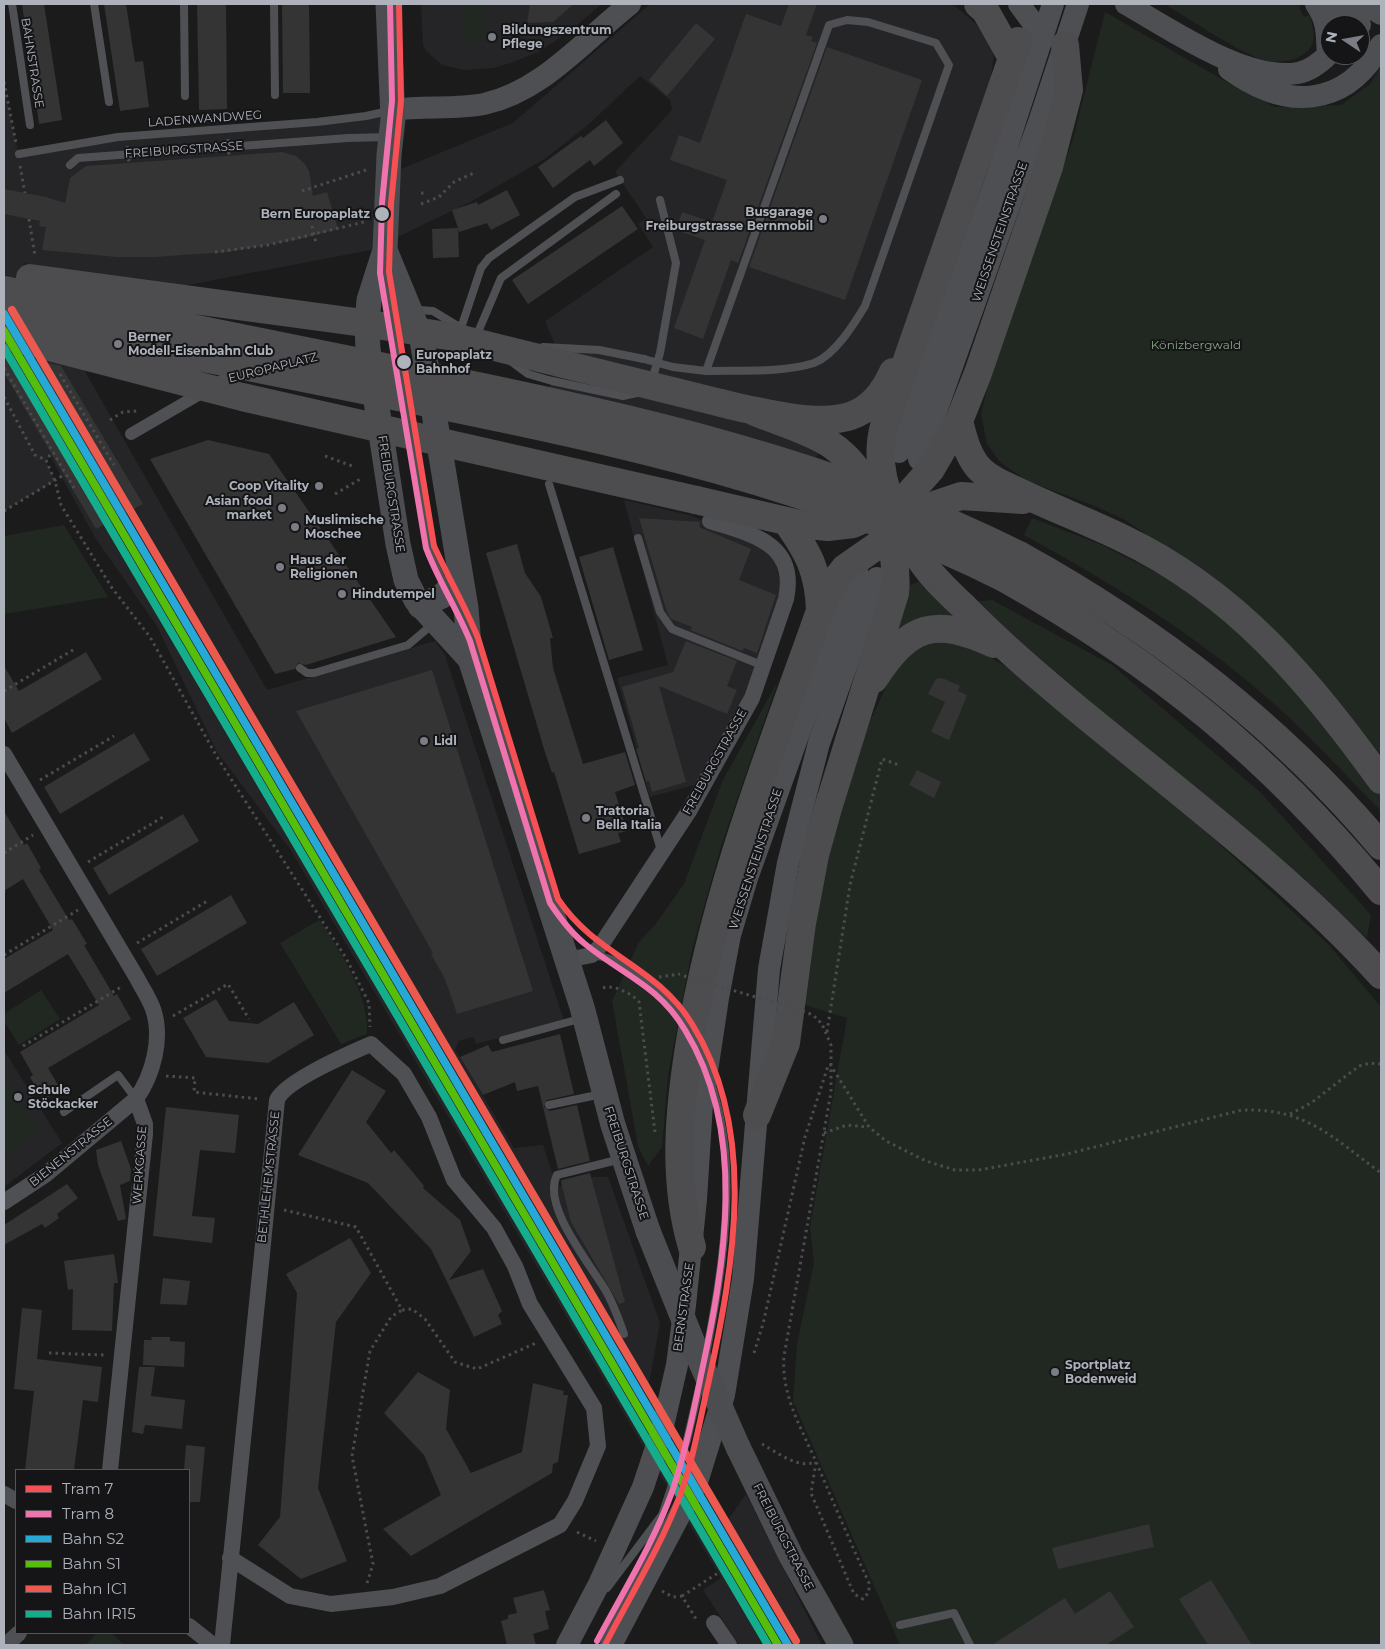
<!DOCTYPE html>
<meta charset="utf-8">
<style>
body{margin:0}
#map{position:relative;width:1385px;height:1649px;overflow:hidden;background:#1b1b1b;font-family:Montserrat,sans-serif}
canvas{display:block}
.frame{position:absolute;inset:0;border:5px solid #adb2bb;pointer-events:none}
.legend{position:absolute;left:15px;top:1469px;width:175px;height:165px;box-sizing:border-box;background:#151517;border:1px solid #525459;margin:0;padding:6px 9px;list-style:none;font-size:15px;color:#adb2bb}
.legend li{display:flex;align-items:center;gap:10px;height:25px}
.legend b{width:25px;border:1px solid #525459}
.north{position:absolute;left:1320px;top:15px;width:50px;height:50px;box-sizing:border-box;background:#151517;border:1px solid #525459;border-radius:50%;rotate:282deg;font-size:14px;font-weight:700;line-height:20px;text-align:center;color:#adb2bb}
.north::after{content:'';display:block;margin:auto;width:18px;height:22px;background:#7a7d83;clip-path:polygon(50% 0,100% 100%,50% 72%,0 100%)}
</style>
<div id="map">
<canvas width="1385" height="1649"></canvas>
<div class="frame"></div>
<ul class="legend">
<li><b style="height:6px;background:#f65054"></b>Tram 7</li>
<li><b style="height:6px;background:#ef73ac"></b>Tram 8</li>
<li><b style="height:6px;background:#26a9d7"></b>Bahn S2</li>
<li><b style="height:6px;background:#55be0c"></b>Bahn S1</li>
<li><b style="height:6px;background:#ec594f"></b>Bahn IC1</li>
<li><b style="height:6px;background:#15ae8d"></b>Bahn IR15</li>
</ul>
<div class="north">N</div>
</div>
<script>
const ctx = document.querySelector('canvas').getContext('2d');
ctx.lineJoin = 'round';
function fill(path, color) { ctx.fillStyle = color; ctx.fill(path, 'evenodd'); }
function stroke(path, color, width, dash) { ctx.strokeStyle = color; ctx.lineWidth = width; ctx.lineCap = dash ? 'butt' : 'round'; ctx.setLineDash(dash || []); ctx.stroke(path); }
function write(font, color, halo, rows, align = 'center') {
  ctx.font = font + ' Montserrat,sans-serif'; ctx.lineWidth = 4; ctx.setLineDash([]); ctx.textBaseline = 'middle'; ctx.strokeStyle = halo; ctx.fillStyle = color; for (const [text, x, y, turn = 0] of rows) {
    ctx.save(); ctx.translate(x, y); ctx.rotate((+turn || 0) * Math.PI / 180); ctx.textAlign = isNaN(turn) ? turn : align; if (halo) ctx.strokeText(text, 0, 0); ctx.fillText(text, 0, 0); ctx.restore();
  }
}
fill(new Path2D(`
 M421 4H602L570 31 538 52 516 61 494 68 464 70 442 65 426 51 423 45Z
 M650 4H953L977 25 994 53 990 86 911 325 879 390 815 458 548 396 556 347 545 321 653 247 638 224 646 218 615 172 672 110 670 100 640 76 589 124 546 158 472 201 371 250 167 289 23 263 267 690 435 641 445 655 564 1021 476 1044 473 1037 459 1041 455 1049 514 1148 543 1145 552 1172 556 1171 559 1186 594 1177H608L660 1323 648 1389 727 1521 746 1494 822 1645H739L703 1590 721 1578 290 849 217 752 157 626 96 539 50 456 46 460 55 481 4 511V87L19 155 118 138 388 115 391 173 513 123Z
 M624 500 689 515 761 544 775 561 783 594 742 701 694 785 650 797 617 678 668 665Z
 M4 1050 62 1143 4 1187Z`), '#252527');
fill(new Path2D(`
 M463 4H486L488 40 465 41Z
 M1164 4H1301L1299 8 1304 17 1309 15C1314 28 1318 44 1305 53 1295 61 1280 63 1268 61 1243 56 1189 18 1164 4Z
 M1105 12 1244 92 1275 107 1341 105 1370 84 1381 66V755L1299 656 1198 568 1125 520 1095 506 1027 481 1000 462 987 444 981 414 992 368 1073 139Z
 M1032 518 1102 545 1183 586 1248 637 1381 791V811C1348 778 1317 743 1282 711 1206 641 1115 585 1024 535Z
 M64 525 108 597 4 614V536Z
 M922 581 960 617 895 639 907 586Z
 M992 600 1112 665 1261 793 1371 915 1367 938 974 602Z
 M953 637 1018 673 1202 828 1329 945 1381 1007V1645H900L793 1401 797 1344 814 1263 810 1227 847 1018 802 1004 822 882 857 749 904 649Z
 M778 681 722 843 692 950 668 1075 662 1147 648 1166 638 1146 612 1001 639 942 654 926 684 884 722 782Z
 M319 920C340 950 370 997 367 1034L341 1044 280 943Z
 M41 990 60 1019 19 1045 4 1021V1014Z
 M4 1078 38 1133 4 1155Z
 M97 1633H111L122 1643 120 1645H85Z`), '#212822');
fill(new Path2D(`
 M22 4H44L62 120 39 124Z
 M104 4H126L135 62 143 61 149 107 120 111Z
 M197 4H226L227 109 199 110Z
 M282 4H309L310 93H283Z
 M530 4H574L553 22 527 23Z
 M789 4H817L806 35 813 37 811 41 817 43 738 263 731 260 703 339 674 328 705 240 676 230 682 212 712 222 727 180 670 160 679 135 700 143 746 14 781 26Z
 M696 23 715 39 667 96 649 80Z
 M827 47 922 80 845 300 749 267Z
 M606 120 623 143 594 166 590 160 553 188 538 167 581 136 583 138Z
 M282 152 296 156 305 164 309 171 313 196 327 192 338 229 300 239 227 252 154 257H117L42 250 46 227 39 226 40 221 4 214V189L46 197 65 203 70 178 86 166Z
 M507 190 520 215 491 230 487 223 459 232 458 228 459 257 433 258 432 229 458 228 452 210 477 202 478 205Z
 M622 206 638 229 528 304 512 280Z
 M4 351 61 366 143 504 96 529 4 373Z
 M208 440 269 454 396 637 306 665 298 663 295 669 275 674 150 459Z
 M639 518 700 522 699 527 751 549 739 580 776 595 757 653 744 648 742 651 690 630 692 627 671 619 667 612Z
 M517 544 525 573 541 597 553 638H550L553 668 583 764 625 752 635 785 615 792 627 831 618 833 621 842 579 854 554 772 552 773 544 749 486 553Z
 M613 547 643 650 609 660 579 557Z
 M686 641 737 661 727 686 737 690 727 714 659 686 686 782 652 792 649 781 646 782 636 749 639 748 622 687 673 672Z
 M86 652 102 679 12 733 4 718V666L19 691Z
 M432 670 533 991 457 1014 445 979 431 954 433 953 296 711Z
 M942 678 960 686 958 691 967 695 949 740 931 732 945 702 928 694 936 679Z
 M134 733 150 760 60 814 44 787Z
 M917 770 941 782 934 798 909 785Z
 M4 811 24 845 27 843 41 868 39 870 69 920 72 919 87 944 84 945 114 996 117 994 131 1019 48 1068 61 1090 43 1100 30 1077 33 1075 20 1052 99 1005 68 954 4 993V959L53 930 23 879 4 891Z
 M183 814 199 841 109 895 93 868Z
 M231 895 247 923 157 976 141 949Z
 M216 999 229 1021 258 1024 294 1002 314 1035 268 1063 206 1057 183 1018Z
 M560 1034 574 1094 547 1100 544 1107 550 1111 577 1105 590 1161 558 1169 538 1086 517 1091 515 1082 483 1095 460 1057 488 1045 492 1052Z
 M352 1070 386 1091 366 1122 391 1153 394 1150 411 1170 424 1186 423 1188 460 1220 471 1251 449 1280 483 1269 502 1311 498 1315 502 1324 474 1337 431 1249 368 1183 298 1155Z
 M166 1107 239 1115 235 1153 200 1150 192 1216 215 1218 212 1243 153 1236Z
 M121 1141 131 1169 130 1181 120 1185 126 1219 118 1221 98 1165 96 1150Z
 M590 1173 625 1302 619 1304 571 1222 561 1182 562 1180Z
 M67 1184 78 1198 57 1214 59 1218 45 1228 42 1224 4 1245V1225Z
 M350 1238 371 1273 336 1322 318 1488 347 1561 301 1579 258 1545 280 1517 297 1293 286 1274Z
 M114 1254 118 1283H114L112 1331 72 1330 73 1289 68 1290 64 1261Z
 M163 1278 190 1281 187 1305 160 1304Z
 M22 1308 42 1310 37 1359 102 1367 98 1402 83 1400 74 1470H25L34 1391 14 1389Z
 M151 1337H170V1341L185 1342 184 1367 143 1365 144 1340H152Z
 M139 1367H155L151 1396 185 1400 182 1429 145 1425 143 1434 132 1432Z
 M418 1372 450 1390 446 1429 471 1473 522 1452 533 1383 564 1391 563 1395H568L558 1462 553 1464 552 1473 411 1556 383 1529 441 1495 424 1455 384 1413Z
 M186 1445 205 1447 200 1502H189V1470H184Z
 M1149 1524 1154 1547 1058 1569 1052 1548Z
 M1211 1580 1252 1645H1208L1179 1599Z
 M544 1590 550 1610 545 1611 549 1629 533 1634 536 1645H507L501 1621 508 1619V1615L517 1613 513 1598Z
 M1110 1591 1134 1627 1106 1645H992L1065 1598 1075 1614Z`), '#343435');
stroke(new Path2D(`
 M4 82 16 143
 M20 166 25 193
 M302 191 366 170
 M421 193H427
 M421 204 439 197 454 182 476 172
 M29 219 35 256
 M312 226 316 243
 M215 252 268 245 364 222
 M4 368 74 488
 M60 374 114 465
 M4 397 35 455 46 460
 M110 420 123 412 137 411
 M50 455 46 460 55 481 61 505 112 588 150 637 217 757 346 958 369 1003 370 1027
 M325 456 352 466
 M335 494 362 478
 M4 511 62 476
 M4 691 73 650
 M40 780 114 736
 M4 853 33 835
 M88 862 163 817
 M137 943 209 900
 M4 955 78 910
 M659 977 680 974
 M603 988C613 984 633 994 639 1002L655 1132
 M173 1016 228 984 249 1019
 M827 1032 850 885 882 759 899 765
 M23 1046 121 987
 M830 1064 869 1127 886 1141 926 1161 955 1170H979L1067 1154 1242 1110C1306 1108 1332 1137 1381 1173
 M166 1076 195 1078 194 1092 259 1099
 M1290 1114 1311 1103 1359 1066 1370 1063 1381 1064
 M824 1133 847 1125 868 1127
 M284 1210 356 1227 402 1310 412 1309 425 1319 455 1362 477 1369 536 1343
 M49 1353 105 1355
 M754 1353 763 1324 805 1137 828 1066
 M762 1444C778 1453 798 1469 815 1462
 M816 1462 811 1493 854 1594 863 1599 869 1592V1583C851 1544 834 1504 817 1464 802 1429 781 1396 784 1356L831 1092V1045L822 1024
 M577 1532 596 1541
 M367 1583 373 1564 352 1456 370 1351 391 1317 402 1310
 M662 1591 673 1597 682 1596 696 1619
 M682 1596 718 1573`), '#4b4c4f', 3, [2.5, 4]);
stroke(new Path2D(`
 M12 4 30 125
 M94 4 109 102
 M184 4 185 96
 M274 4 275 95
 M19 154 118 137 317 122 366 116 389 111
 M70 165 78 158 348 138 389 137
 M387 282 391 313
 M391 308 433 311 461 328
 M461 328 481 268 489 258 575 197 620 180
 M393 332 398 365
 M476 337 501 278 616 194
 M543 347 599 350 644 359
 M512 362 528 374 552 381 623 396 641 392
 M673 367 706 371 829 25 847 20 868 22 936 43 949 65 865 306C854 324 835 355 814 363 783 373 739 370 706 371
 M652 380 660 353 676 263 660 200
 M405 403 409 429
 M411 440 429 552 445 586
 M549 484 661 850
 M638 538 660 612 672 629 764 666
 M300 668 307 673H314L408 645 434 623
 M592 955C624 958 646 981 667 1002
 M503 1040 583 1018
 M549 1105 602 1094
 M64 1112 118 1075 136 1099
 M621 1159 557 1175C541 1206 591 1265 606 1291 614 1305 619 1320 624 1334
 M651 1549 660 1522
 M607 1588 662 1515 687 1440
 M900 1625 954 1613 970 1645`), '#4f5054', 8);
stroke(new Path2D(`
 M131 434 227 378 246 373`), '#4f5054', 12);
stroke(new Path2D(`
 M4 754 137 978C142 988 149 998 153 1009 163 1038 153 1075 136 1099L145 1124V1134L110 1470
 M566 960 592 955 601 945 689 811 752 698 786 599C798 543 751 534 710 521
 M4 1202 45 1175 136 1099
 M4 1494 16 1501
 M714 1623 729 1645
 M189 1626 213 1645
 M6 1645 19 1633
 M222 1645 262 1254 277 1100C285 1081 350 1053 371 1044L404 1074 429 1117 454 1180 494 1228 515 1266 530 1304 594 1408 598 1446 575 1501 560 1525 440 1586 393 1597 331 1604 290 1596 230 1558`), '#4f5054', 16);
stroke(new Path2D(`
 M1019 4 1033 23 1040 42
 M1126 4C1170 29 1246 82 1298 73 1310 71 1322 61 1330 53
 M1316 4C1329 24 1326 33 1328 55
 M1336 4 1360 25
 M1365 4 1381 14
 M1229 69C1285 110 1345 109 1381 45
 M393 110C423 105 454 110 484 104 543 91 584 40 630 4
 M899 452 996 180 1053 4
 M919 459 1039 122 1078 4
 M567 1645 599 1584 643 1487 662 1430 677 1365 685 1305 696 1199 702 1104 718 998 730 935 747 878 857 571
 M611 1645 697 1482 724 1395 743 1279 769 969 788 863 819 743 877 578`), '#4e4f52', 22);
stroke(new Path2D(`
 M388 4 393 119 389 155 385 250 369 300 367 326 368 349 398 544 406 580 416 600 470 659
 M385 250 422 340 466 608 470 659 582 1007 613 1125 648 1231
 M420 606 442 596 460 578
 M738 1447 791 1556 841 1645`), '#4c4d50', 25);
stroke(new Path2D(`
 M978 4 985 10 1012 58
 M1018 41 884 426C871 473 896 523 922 562 934 579 949 593 964 607 999 643 1037 675 1075 707 1179 793 1290 875 1381 975
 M721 403C744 409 766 413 789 417 837 424 871 422 893 372
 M755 412C777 421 811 431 830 444 872 472 900 543 895 593L828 808 815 855 802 923 786 1043 757 1115
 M959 421C963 437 967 453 977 466 987 478 1002 484 1015 490 1050 507 1087 521 1122 538 1237 593 1308 680 1381 780
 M696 500 799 524 828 527 853 524 892 507 902 502 931 469 959 421 978 373 1049 167 1069 90 1065 45
 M1019 555C1157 631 1280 726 1381 846
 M1006 579C1158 665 1270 757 1381 891
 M820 611 830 587 845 568 937 504 961 496 1023 500
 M874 679C910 624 934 617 994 644
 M692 1247C672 1179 679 1109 690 1041 714 892 770 752 820 611 819 571 808 552 786 521`), '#4d4d50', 28);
stroke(new Path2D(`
 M228 139 229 156
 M127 146 129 163
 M684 976 800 1010 813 1015 822 1024`), '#4b4c4f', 3, [2.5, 4]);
stroke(new Path2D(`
 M644 359 673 367
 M667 1002C750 1104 729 1235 706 1354
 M687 1440 701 1380`), '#4f5054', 8);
stroke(new Path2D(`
 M648 1231 701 1363 738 1447`), '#4c4d50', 25);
stroke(new Path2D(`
 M30 278 356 322 454 337 721 403
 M4 290C149 320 294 349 439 378 638 419 836 463 1019 555
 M4 318C140 345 277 373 413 400 620 442 817 484 1006 579
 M7 336 242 397 696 500`), '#4d4d50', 28);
stroke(new Path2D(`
 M4 314 788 1645`), '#26a9d7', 8);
stroke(new Path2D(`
 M4 331 778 1645`), '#55be0c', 8);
stroke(new Path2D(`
 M12 310 796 1641`), '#ec594f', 8);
stroke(new Path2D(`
 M4 348 768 1645`), '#15ae8d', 8);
stroke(new Path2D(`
 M399 4 401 101 391 204 389 272 434 546C448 577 465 606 478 638L558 899C596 956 656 965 692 1024 758 1130 734 1265 709 1380 700 1420 693 1461 679 1498 659 1550 630 1596 605 1645`), '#f65054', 6);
stroke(new Path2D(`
 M390 4 392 101 382 203 380 273 426 548C438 580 457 609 470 641L550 903C560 918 571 933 585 944 623 975 658 985 685 1030 748 1133 725 1264 701 1375 693 1414 685 1454 672 1492 653 1544 623 1592 597 1641`), '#ef73ac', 6);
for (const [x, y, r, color] of [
 [492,37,5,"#7a7d83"],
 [382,214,8,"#adb2bb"],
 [823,219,5,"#7a7d83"],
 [118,344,5,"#7a7d83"],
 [404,362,8,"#adb2bb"],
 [319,486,5,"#7a7d83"],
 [282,508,5,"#7a7d83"],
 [295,527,5,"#7a7d83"],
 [280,567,5,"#7a7d83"],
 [342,594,5,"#7a7d83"],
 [424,741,5,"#7a7d83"],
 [586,818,5,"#7a7d83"],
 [18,1097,5,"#7a7d83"],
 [1055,1372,5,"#7a7d83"]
]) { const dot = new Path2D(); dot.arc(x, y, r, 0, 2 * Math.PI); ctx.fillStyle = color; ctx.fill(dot); stroke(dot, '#151517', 2); }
write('bold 12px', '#adb2bb', '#151517', [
 ["Bildungszentrum",502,30],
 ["Pflege",502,44],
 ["Busgarage",813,212,"right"],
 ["Freiburgstrasse Bernmobil",813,226,"right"],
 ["Berner",128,337],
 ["Modell-Eisenbahn Club",128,351],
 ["Coop Vitality",309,486,"right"],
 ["Asian food",272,501,"right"],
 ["market",272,515,"right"],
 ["Muslimische",305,520],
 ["Moschee",305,534],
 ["Haus der",290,560],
 ["Religionen",290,574],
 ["Hindutempel",352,594],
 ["Lidl",434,741],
 ["Trattoria",596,811],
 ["Bella Italia",596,825],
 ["Schule",28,1090],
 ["Stöckacker",28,1104],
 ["Sportplatz",1065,1365],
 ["Bodenweid",1065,1379]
], 'left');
write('12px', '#adb2bb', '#151517', [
 ["BAHNSTRASSE",32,63,81],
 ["LADENWANDWEG",205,119,-4],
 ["FREIBURGSTRASSE",184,150,-4],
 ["WEISSENSTEINSTRASSE",1000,232,-71],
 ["EUROPAPLATZ",273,368,-14],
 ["FREIBURGSTRASSE",391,494,81],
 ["FREIBURGSTRASSE",715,762,-61],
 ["WEISSENSTEINSTRASSE",756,859,-72],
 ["BIENENSTRASSE",71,1152,-39],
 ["FREIBURGSTRASSE",626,1163,72],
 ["WERKGASSE",140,1165,-86],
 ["BETHLEHEMSTRASSE",269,1177,-84],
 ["BERNSTRASSE",684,1307,-82],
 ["FREIBURGSTRASSE",783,1537,63]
]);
write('bold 12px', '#adb2bb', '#151517', [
 ["Bern Europaplatz",370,214],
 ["Europaplatz",416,355,"left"],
 ["Bahnhof",416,369,"left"]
], 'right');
write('12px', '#85a685', '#151517', [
 ["Könizbergwald",1196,345]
]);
</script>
